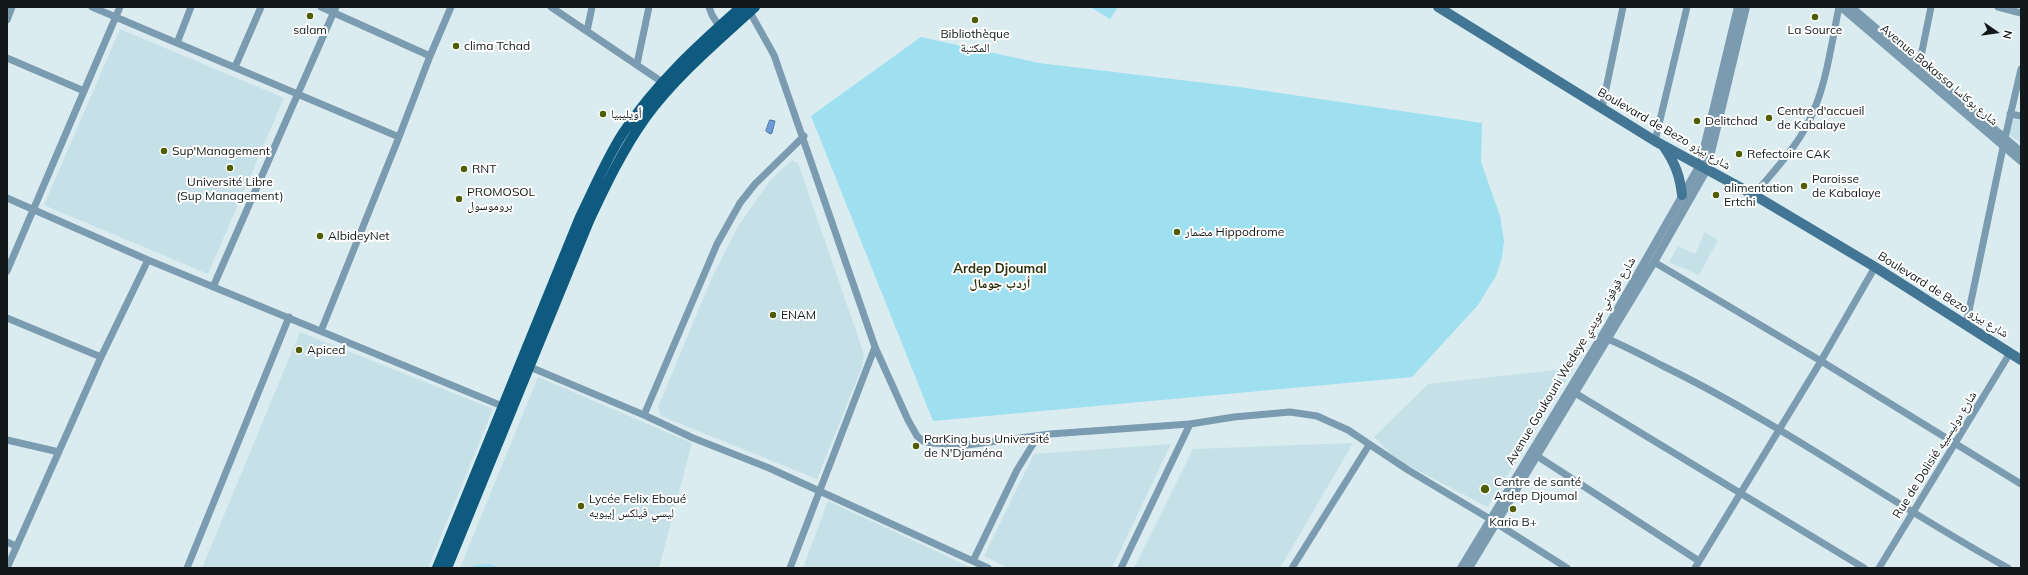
<!DOCTYPE html>
<meta charset="utf-8">
<style>
body{margin:0}
#map{position:relative;width:2028px;height:575px;overflow:hidden;background:#daecf0;font-family:Mulish,sans-serif}
canvas{display:block}
.frame{position:absolute;inset:0;border:8px solid #13191b;pointer-events:none}
.north{position:absolute;left:1976px;top:12px;width:40px;height:40px;-webkit-text-stroke:3px #fff;paint-order:stroke;rotate:103deg;font-size:11px;font-weight:700;line-height:16px;text-align:center;color:#13191b}
.north::after{content:'';display:block;margin:auto;width:14px;height:18px;background:#13191b;clip-path:polygon(50% 0,100% 100%,50% 72%,0 100%)}
</style>
<div id="map">
<canvas width="2028" height="575"></canvas>
<div class="frame"></div>
<div class="north">N</div>
</div>
<script>
const ctx = document.querySelector('canvas').getContext('2d');
ctx.lineJoin = 'round';
function fill(path, color) { ctx.fillStyle = color; ctx.fill(path, 'evenodd'); }
function stroke(path, color, width, dash) { ctx.strokeStyle = color; ctx.lineWidth = width; ctx.lineCap = dash ? 'butt' : 'round'; ctx.setLineDash(dash || []); ctx.stroke(path); }
function write(font, color, halo, rows, align = 'center') {
  ctx.font = font + ' Mulish,"Noto Naskh Arabic",sans-serif'; ctx.lineWidth = 4; ctx.setLineDash([]); ctx.textBaseline = 'middle'; ctx.strokeStyle = halo; ctx.fillStyle = color; for (const [text, x, y, turn = 0] of rows) {
    ctx.save(); ctx.translate(x, y); ctx.rotate((+turn || 0) * Math.PI / 180); ctx.textAlign = isNaN(turn) ? turn : align; if (halo) ctx.strokeText(text, 0, 0); ctx.fillText(text, 0, 0); ctx.restore();
  }
}
fill(new Path2D(`
 M120 29 284 98 208 274 44 205Z
 M2011 119 2021 120V143L2008 134Z
 M792 160 798 163 864 354 862 367 817 479 661 416 658 407 713 275 739 225 769 182Z
 M1705 232 1718 240 1699 275 1669 262 1678 246 1695 254Z
 M300 332 493 409 428 568H202Z
 M1574 368 1488 507 1407 465 1390 453 1374 437 1428 384Z
 M538 377 692 443 659 568H460Z
 M1353 443 1280 568H1134L1193 449Z
 M1171 444 1112 568H1008L984 556 1034 454Z
 M828 501 938 552 971 568H803Z`), '#c6e0e7');
fill(new Path2D(`
 M1090 7H1118L1110 19Z
 M921 37 1039 63 1239 87 1482 123 1481 162 1500 216 1504 241 1502 257 1496 276 1478 305 1412 377 933 421 811 116Z
 M491 564 499 568H471L475 565Z`), '#9edff0');
const water = new Path2D(`
 M770 120 775 121 772 133 770 134 766 131Z`);
fill(water, '#6c9bd9');
stroke(water, '#5174a0', 1);
stroke(new Path2D(`
 M92 7 399 137
 M321 7 430 56
 M551 7 665 84
 M709 7 712 15 719 26
 M747 7 774 55 875 347 908 420 917 436 923 441 930 443 967 445 1050 434 1190 424 1234 417 1290 412 1317 416 1348 430 1408 470 1490 519
 M1998 7 2021 13
 M7 20 12 7
 M587 31 592 7
 M177 43 191 7
 M7 58 84 91
 M637 64 649 7
 M1919 66 1931 7
 M235 67 261 7
 M1602 108 1623 7
 M2010 114 2021 116
 M1655 141 1687 7
 M1754 195C1772 173 1794 150 1807 125 1826 90 1831 45 1839 7
 M7 198 148 260 507 408
 M1654 262 1821 361 2021 484
 M7 271 120 7
 M213 287 336 7
 M7 318 101 357
 M1966 325 2005 138 2021 69
 M321 331 399 137 430 56 451 7
 M1603 337C1623 345 1642 355 1661 365 1781 423 1890 503 2008 568
 M530 367 644 415 693 438 769 468 988 568
 M1575 393 1864 568
 M644 415 717 244 740 203 755 184 804 136
 M7 440 59 452
 M1537 456 1699 561
 M1496 523 1567 568
 M7 542 16 546
 M973 561 1017 470 1038 436
 M7 568 101 357 148 260
 M187 568 289 317
 M790 568 875 347
 M1121 568 1190 424
 M1292 568 1369 445
 M1695 568 1821 361 1875 267
 M1879 568 2010 353`), '#7b9bb0', 7);
stroke(new Path2D(`
 M1841 7 2021 161
 M1851 7 2021 152
 M1461 568 1608 326 1700 165 1738 7
 M1469 568 1654 262 1707 169 1746 7`), '#7b9bb0', 8);
stroke(new Path2D(`
 M1438 7 1655 141 1754 195 1875 267 2021 360
 M1664 147C1675 163 1680 176 1682 195`), '#437694', 10);
stroke(new Path2D(`
 M437 568 580 217C594 189 606 159 623 133 655 84 698 45 741 7
 M447 568 589 221C606 185 623 149 646 117 677 75 717 42 755 7`), '#0f5b7f', 10);
for (const [x, y, r, color] of [
 [310,16,4,"#4f5e00"],
 [1815,17,4,"#4f5e00"],
 [975,20,4,"#4f5e00"],
 [456,46,4,"#4f5e00"],
 [603,114,4,"#4f5e00"],
 [1769,118,4,"#4f5e00"],
 [1697,121,4,"#4f5e00"],
 [164,151,4,"#4f5e00"],
 [1739,154,4,"#4f5e00"],
 [230,168,4,"#4f5e00"],
 [464,169,4,"#4f5e00"],
 [1804,186,4,"#4f5e00"],
 [1716,195,4,"#4f5e00"],
 [459,199,4,"#4f5e00"],
 [1177,232,4,"#4f5e00"],
 [320,236,4,"#4f5e00"],
 [773,315,4,"#4f5e00"],
 [299,350,4,"#4f5e00"],
 [916,446,4,"#4f5e00"],
 [1485,489,5,"#4f5e00"],
 [581,506,4,"#4f5e00"],
 [1513,509,4,"#4f5e00"]
]) { const dot = new Path2D(); dot.arc(x, y, r, 0, 2 * Math.PI); ctx.fillStyle = color; ctx.fill(dot); stroke(dot, '#fff', 1.5); }
write('12px', '#13191b', '#fff', [
 ["salam",310,30,"center"],
 ["La Source",1815,30,"center"],
 ["Bibliothèque",975,34,"center"],
 ["المكتبة",975,48,"center"],
 ["clima Tchad",464,46],
 ["Centre d'accueil",1777,111],
 ["de Kabalaye",1777,125],
 ["أويليبيا",611,114],
 ["Delitchad",1705,121],
 ["Sup'Management",172,151],
 ["Refectoire CAK",1747,154],
 ["RNT",472,169],
 ["Paroisse",1812,179],
 ["de Kabalaye",1812,193],
 ["Université Libre",230,182,"center"],
 ["(Sup Management)",230,196,"center"],
 ["alimentation",1724,188],
 ["Ertchi",1724,202],
 ["PROMOSOL",467,192],
 ["بروموسول",467,206],
 ["مضمار Hippodrome",1185,232],
 ["AlbideyNet",328,236],
 ["ENAM",781,315],
 ["Apiced",307,350],
 ["ParKing bus Université",924,439],
 ["de N'Djaména",924,453],
 ["Centre de santé",1494,482],
 ["Ardep Djoumal",1494,496],
 ["Lycée Felix Eboué",589,499],
 ["ليسي فيلكس إيبويه",589,513],
 ["Karia B+",1513,522,"center"]
], 'left');
write('12px', '#13191b', '#fff', [
 ["Avenue Bokassa شارع بوكاسا",1939,75,40],
 ["Boulevard de Bezo شارع بيزو",1664,129,30],
 ["Boulevard de Bezo شارع بيزو",1943,295,32],
 ["Avenue Goukouni Wedeye شارع قوقوني عويدي",1571,361,-59],
 ["Rue de Dolisié شارع دوليسييه",1935,455,-58]
]);
write('bold 13px', '#2a310a', '#fff', [
 ["Ardep Djoumal",1000,269],
 ["أردب جومال",1000,284]
]);
</script>
